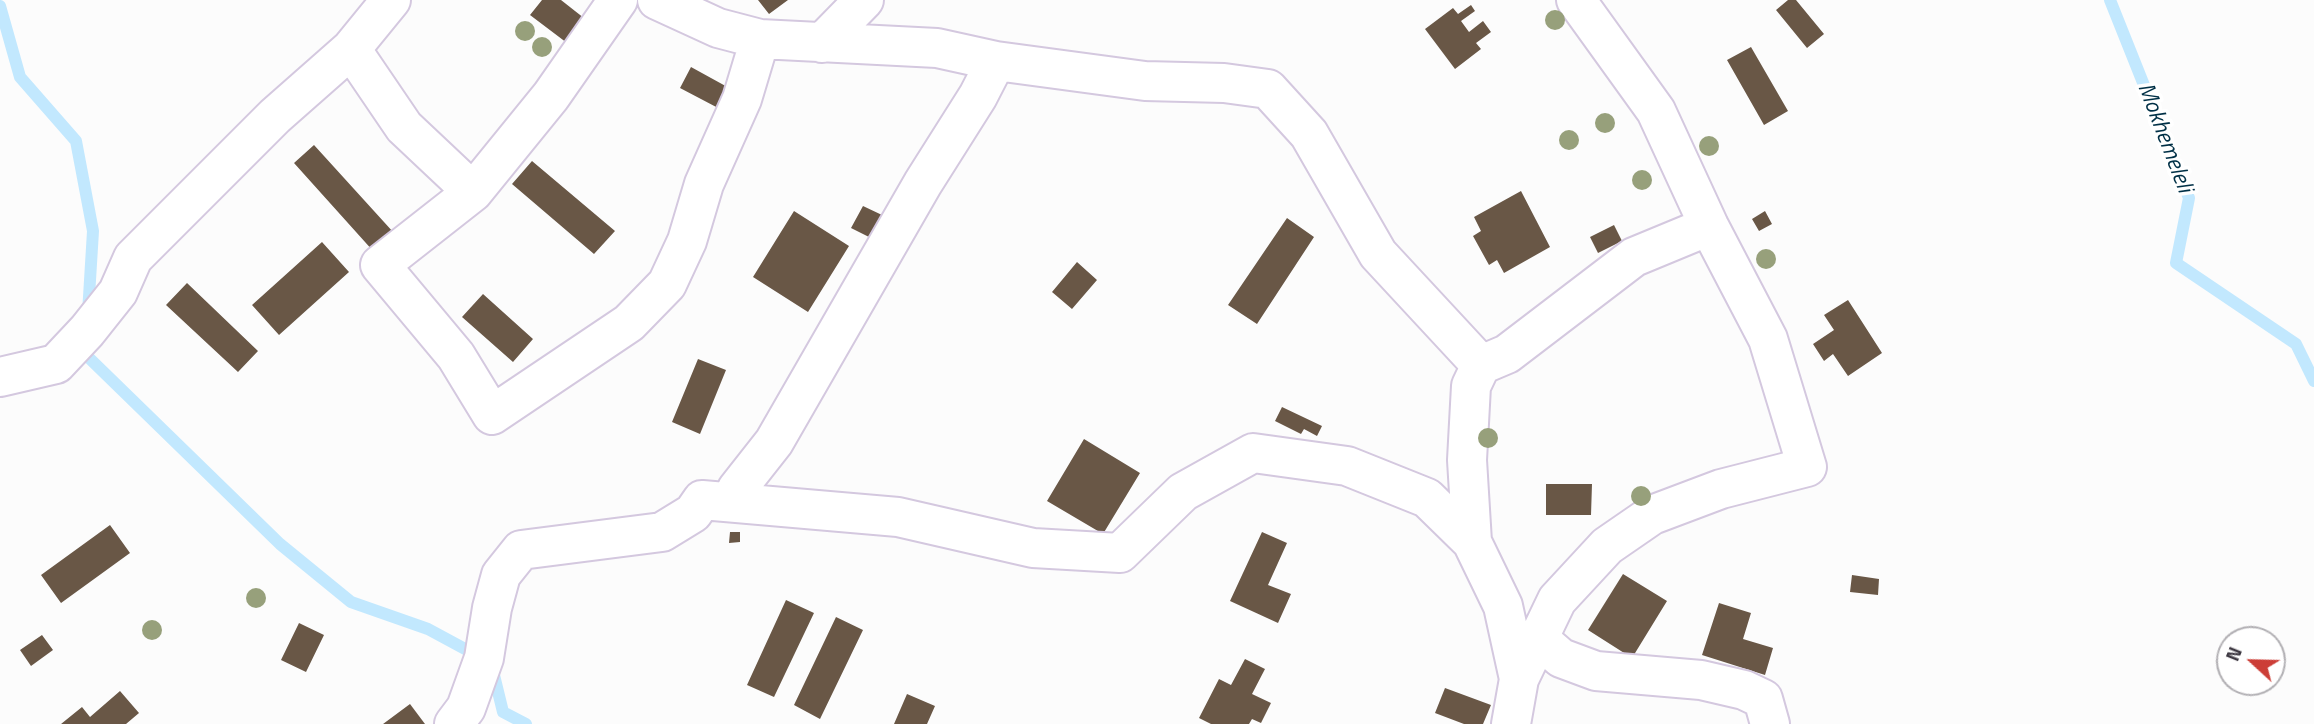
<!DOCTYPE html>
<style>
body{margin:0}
#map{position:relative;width:2314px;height:724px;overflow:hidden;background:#fcfcfc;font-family:"Titillium Web",sans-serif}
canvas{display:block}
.north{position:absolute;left:2216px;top:626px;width:70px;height:70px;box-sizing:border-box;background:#fff;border:2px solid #b2b0b4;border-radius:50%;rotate:292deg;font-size:19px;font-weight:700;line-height:28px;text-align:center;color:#3f3a43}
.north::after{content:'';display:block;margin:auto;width:24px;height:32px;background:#cc3e37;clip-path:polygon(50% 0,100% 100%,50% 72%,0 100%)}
</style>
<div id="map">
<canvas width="2314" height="724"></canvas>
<div class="north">N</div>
</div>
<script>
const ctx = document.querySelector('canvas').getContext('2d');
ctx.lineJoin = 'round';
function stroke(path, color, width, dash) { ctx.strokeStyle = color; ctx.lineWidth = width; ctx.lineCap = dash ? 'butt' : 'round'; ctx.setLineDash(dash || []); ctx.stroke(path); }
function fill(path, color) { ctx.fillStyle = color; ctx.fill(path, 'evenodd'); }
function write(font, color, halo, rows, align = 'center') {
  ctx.font = font + ' "Titillium Web",sans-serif'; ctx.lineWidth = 7; ctx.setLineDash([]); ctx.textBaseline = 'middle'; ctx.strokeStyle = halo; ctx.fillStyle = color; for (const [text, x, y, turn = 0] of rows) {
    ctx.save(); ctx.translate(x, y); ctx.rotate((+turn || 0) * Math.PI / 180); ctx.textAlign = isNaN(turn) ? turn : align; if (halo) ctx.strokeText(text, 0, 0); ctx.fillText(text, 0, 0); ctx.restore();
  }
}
stroke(new Path2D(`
 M2110 0 2189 198 2176 263 2296 344 2314 381
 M0 6 20 77 76 141 93 231 88 313
 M86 342V355L280 544 351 602 428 629 491 663 503 712 526 724`), '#c2e8fe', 12);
fill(new Path2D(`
 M542 0H561L589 22 571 46 530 15Z
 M758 0H788L769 14Z
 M1788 0H1796L1824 34 1807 48 1776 10Z
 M1471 5 1475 11 1461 21 1469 32 1483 21 1491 32 1476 43 1481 49 1455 69 1425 29 1453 8 1458 14Z
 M1751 47 1788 111 1764 125 1727 60Z
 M691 67 731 89 720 109 680 88Z
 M314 145 394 233 374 252 294 163Z
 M532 161 615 231 594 254 512 184Z
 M1521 191 1550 247 1504 273 1497 260 1489 265 1473 236 1481 231 1474 217Z
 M863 206 882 215 869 237 851 228Z
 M794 211 849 246 808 312 753 277Z
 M1765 211 1772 224 1759 231 1752 219Z
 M1287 218 1314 237 1257 324 1228 305Z
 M1614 225 1622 241 1598 253 1590 237Z
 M322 242 349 272 279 335 252 305Z
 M1077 262 1097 280 1072 309 1052 292Z
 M187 283 258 351 238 372 166 305Z
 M483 294 533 339 513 362 462 317Z
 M1848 300 1882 353 1848 376 1833 354 1824 361 1813 344 1834 330 1824 315Z
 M698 359 726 370 700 434 672 422Z
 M1282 407 1322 426 1317 436 1304 429 1301 434 1275 421Z
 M1084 439 1140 473 1103 534 1047 501Z
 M1546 484H1592L1591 515H1546Z
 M110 525 130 553 61 603 41 575Z
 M730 532H740V542L729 543Z
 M1262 532 1287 543 1268 585 1291 594 1278 623 1230 601Z
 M1623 574 1667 601 1632 658 1588 630Z
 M1852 575 1879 579 1878 595 1850 592Z
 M786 600 814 613 774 697 747 685Z
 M1719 603 1751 613 1743 639 1773 648 1765 675 1702 655Z
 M836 617 863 630 820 719 794 705Z
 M299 623 324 635 306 672 281 660Z
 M42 635 53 650 31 666 20 650Z
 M1245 659 1265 669 1252 694 1271 703 1261 723 1252 719 1249 724H1211L1199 718 1219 679 1231 685Z
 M1445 688 1491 705 1483 724H1464L1435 713Z
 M120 691 139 713 126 724H61L82 707 90 717Z
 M907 694 935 706 927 724H894Z
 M410 704 425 724H383Z`), '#695746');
const minor = new Path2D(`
 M618 0 551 96 473 192 380 265 456 356 492 415 629 323 667 284 687 241 704 184 742 99 760 39
 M657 0 718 28 760 39 937 48 996 61 1145 81 1224 83 1268 89 1309 134 1378 254 1481 365
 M822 43 864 0
 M351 49 404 127 473 192
 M0 377 56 364 87 331 118 292 133 258 275 116 351 49 391 0
 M737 502V489L774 442 923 183 978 96 996 61
 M1472 542 1467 460 1471 386 1481 365 1507 354 1634 257 1709 226
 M1538 638 1561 658 1596 671 1701 680 1744 690 1763 699 1770 724
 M1519 679 1557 600 1607 546 1652 515 1721 489 1807 467 1768 339 1709 226 1656 111 1576 0
 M454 724 466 708 484 658 492 608 501 575 521 550 662 532 693 513 702 500 898 517 1033 548 1120 553 1183 492 1253 453 1347 466 1427 498 1472 542 1503 606 1519 679 1511 724`);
stroke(minor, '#d4c8df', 42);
stroke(minor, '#fff', 38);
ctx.fillStyle = '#97a07b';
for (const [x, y] of [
 [1555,20],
 [525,31],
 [542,47],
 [1605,123],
 [1569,140],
 [1709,146],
 [1642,180],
 [1766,259],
 [1488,438],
 [1641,496],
 [256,598],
 [152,630]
]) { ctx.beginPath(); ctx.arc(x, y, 10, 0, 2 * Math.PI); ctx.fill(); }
write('italic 23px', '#003046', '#fff', [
 ["Mokhemeleli",2164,138,69]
]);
</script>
